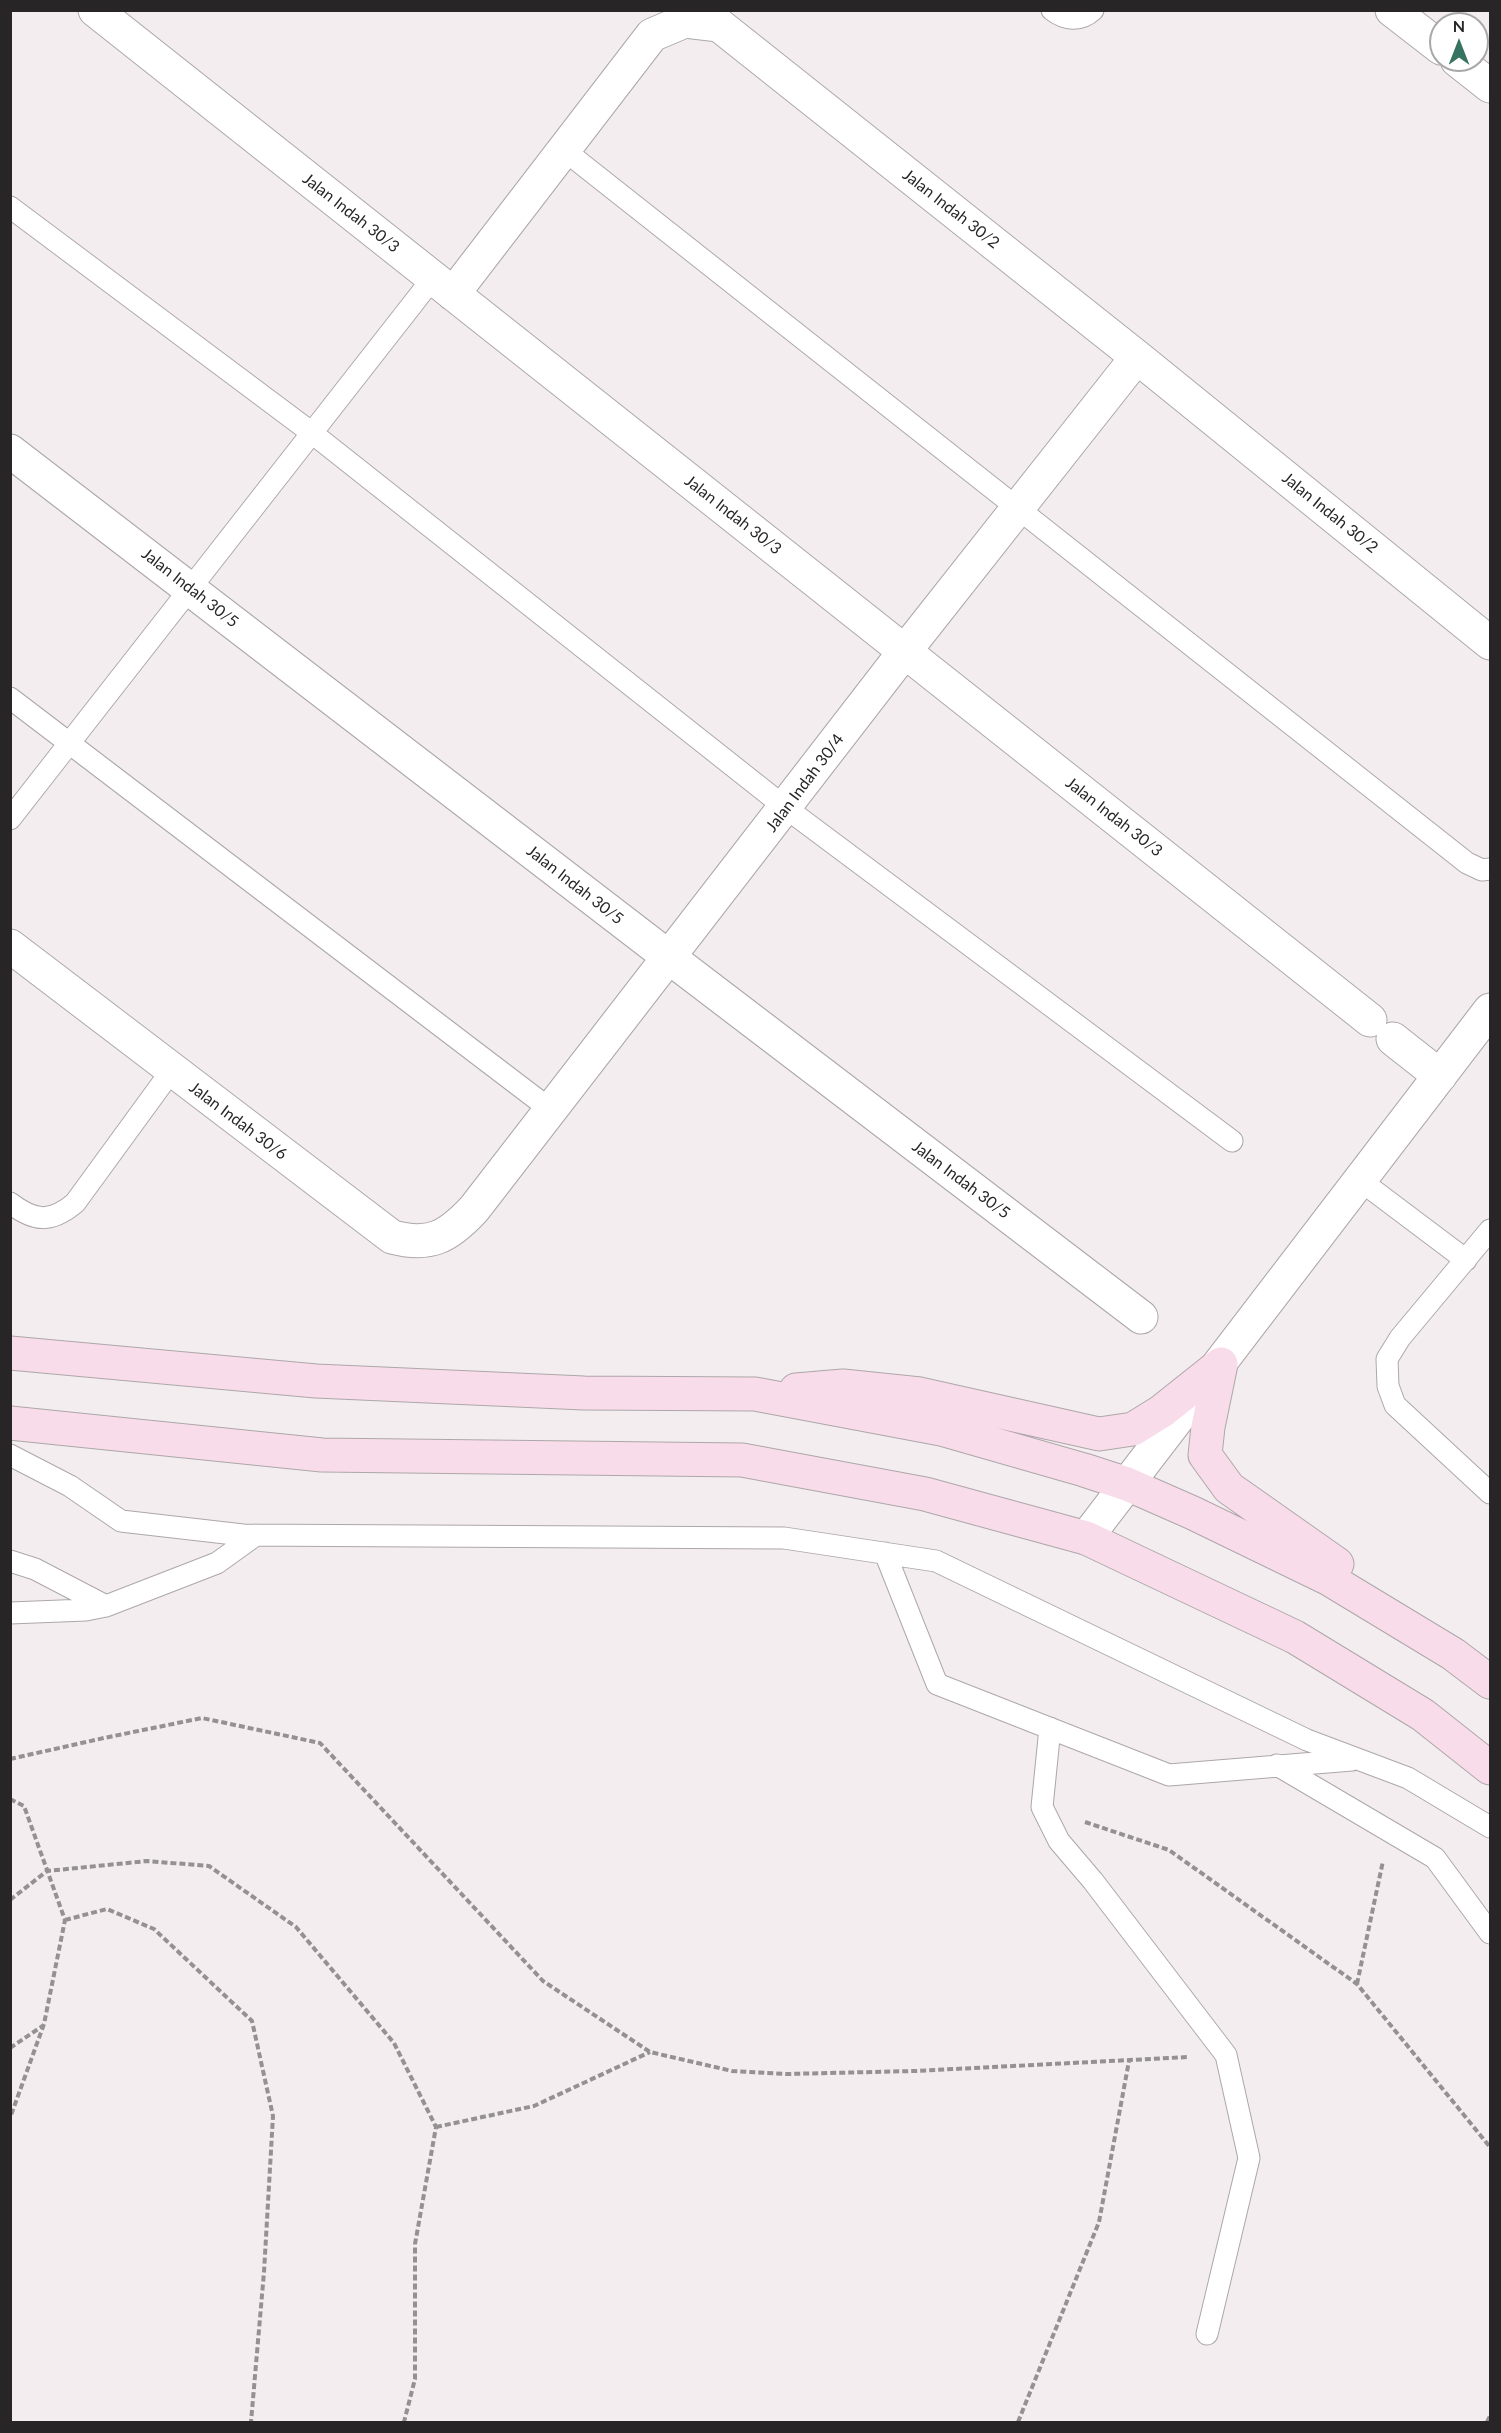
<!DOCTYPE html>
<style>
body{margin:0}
#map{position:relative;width:1501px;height:2433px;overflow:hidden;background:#f3edef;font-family:Lato,sans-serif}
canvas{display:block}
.frame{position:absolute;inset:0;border:12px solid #272526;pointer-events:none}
.north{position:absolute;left:1429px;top:12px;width:60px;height:60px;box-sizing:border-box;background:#fff;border:2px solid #a9a8a8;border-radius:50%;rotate:0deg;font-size:16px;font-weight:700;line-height:24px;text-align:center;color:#272526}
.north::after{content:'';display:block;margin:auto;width:21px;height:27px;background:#367461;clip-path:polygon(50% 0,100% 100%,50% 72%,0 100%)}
</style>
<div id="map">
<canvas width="1501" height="2433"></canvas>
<div class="frame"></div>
<div class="north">N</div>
</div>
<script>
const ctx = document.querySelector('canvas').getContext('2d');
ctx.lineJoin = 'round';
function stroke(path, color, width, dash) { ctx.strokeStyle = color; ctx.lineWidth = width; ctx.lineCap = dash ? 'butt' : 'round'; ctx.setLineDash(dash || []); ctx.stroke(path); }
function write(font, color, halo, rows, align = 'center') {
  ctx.font = font + ' Lato,sans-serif'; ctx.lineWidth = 4.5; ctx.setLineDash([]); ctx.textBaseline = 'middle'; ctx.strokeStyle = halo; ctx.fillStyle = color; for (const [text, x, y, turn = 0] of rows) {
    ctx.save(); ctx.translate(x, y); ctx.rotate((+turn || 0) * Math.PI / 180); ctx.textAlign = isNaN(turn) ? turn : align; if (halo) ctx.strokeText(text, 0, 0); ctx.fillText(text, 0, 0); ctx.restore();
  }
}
const service = new Path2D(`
 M1052 10C1065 20 1080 22 1093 10
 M564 150 1467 863 1482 870 1490 869
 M10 207 312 433 786 808 1232 1141
 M10 698 551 1110
 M10 819 433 278
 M1361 1181 1466 1260
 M10 1203C35 1222 51 1223 75 1203L172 1070
 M1490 1230 1400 1338 1387 1359 1388 1386 1395 1405 1490 1493
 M10 1455 70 1486 121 1521 243 1535 784 1538 936 1561 1307 1740 1408 1778 1490 1827
 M885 1553 937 1684 1169 1775 1352 1760
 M10 1561 35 1569 106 1606
 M10 1613 86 1610 106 1606 217 1563 256 1535
 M1050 1728 1042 1807 1059 1841 1093 1881 1226 2055 1249 2158 1207 2334
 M1277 1765 1435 1858 1490 1933`);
const minor = new Path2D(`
 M95 10 1370 1020
 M1392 10 1441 48
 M1457 60 1490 86
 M453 294 652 35 685 21 719 25 1137 357 1490 643
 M10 451 670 958 1141 1317
 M10 946 392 1237C430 1247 448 1237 474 1209L905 651 1137 357
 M1393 1039 1440 1076
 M1086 1538 1490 1010`);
const secondary = new Path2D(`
 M10 1353 316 1381 584 1393 755 1394 941 1429 1084 1470 1127 1484 1193 1513 1329 1579 1453 1654 1490 1682
 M1221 1364 1208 1427 1205 1455 1229 1488 1337 1564
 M796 1390 843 1386 920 1394 1099 1434 1133 1429 1162 1411 1221 1364
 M10 1423 322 1455 742 1460 925 1494 1086 1538 1295 1637 1423 1715 1490 1768`);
stroke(service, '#ada7a9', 23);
stroke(minor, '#ada7a9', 35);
stroke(secondary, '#ada7a9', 35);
stroke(new Path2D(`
 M10 1759 104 1738 202 1718 320 1743 543 1981 650 2052 732 2071 787 2074 915 2071 1189 2057
 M10 1799 24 1806 65 1920 44 2024 10 2118
 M1085 1822 1169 1850 1357 1984 1490 2147
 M10 1900 47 1871 147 1861 209 1866 296 1927 394 2043 436 2127 415 2244V2379L404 2422
 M65 1920 107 1909 154 1929 252 2021 273 2116 264 2272 251 2422
 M1357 1984 1383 1861
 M10 2048 44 2025
 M436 2127 534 2106 650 2052
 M1018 2422 1099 2222 1129 2061
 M1487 2422 1490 2416`), '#959092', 4, [6, 3]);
stroke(service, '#fff', 21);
stroke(minor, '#fff', 33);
stroke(secondary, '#f9dce9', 33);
write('16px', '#272526', '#fff', [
 ["Jalan Indah 30/2",951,209,38],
 ["Jalan Indah 30/3",351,213,38],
 ["Jalan Indah 30/2",1330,513,39],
 ["Jalan Indah 30/3",733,515,38],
 ["Jalan Indah 30/5",190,588,38],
 ["Jalan Indah 30/4",805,783,-53],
 ["Jalan Indah 30/3",1114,817,38],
 ["Jalan Indah 30/5",575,885,38],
 ["Jalan Indah 30/6",238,1121,37],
 ["Jalan Indah 30/5",961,1180,37]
]);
</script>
